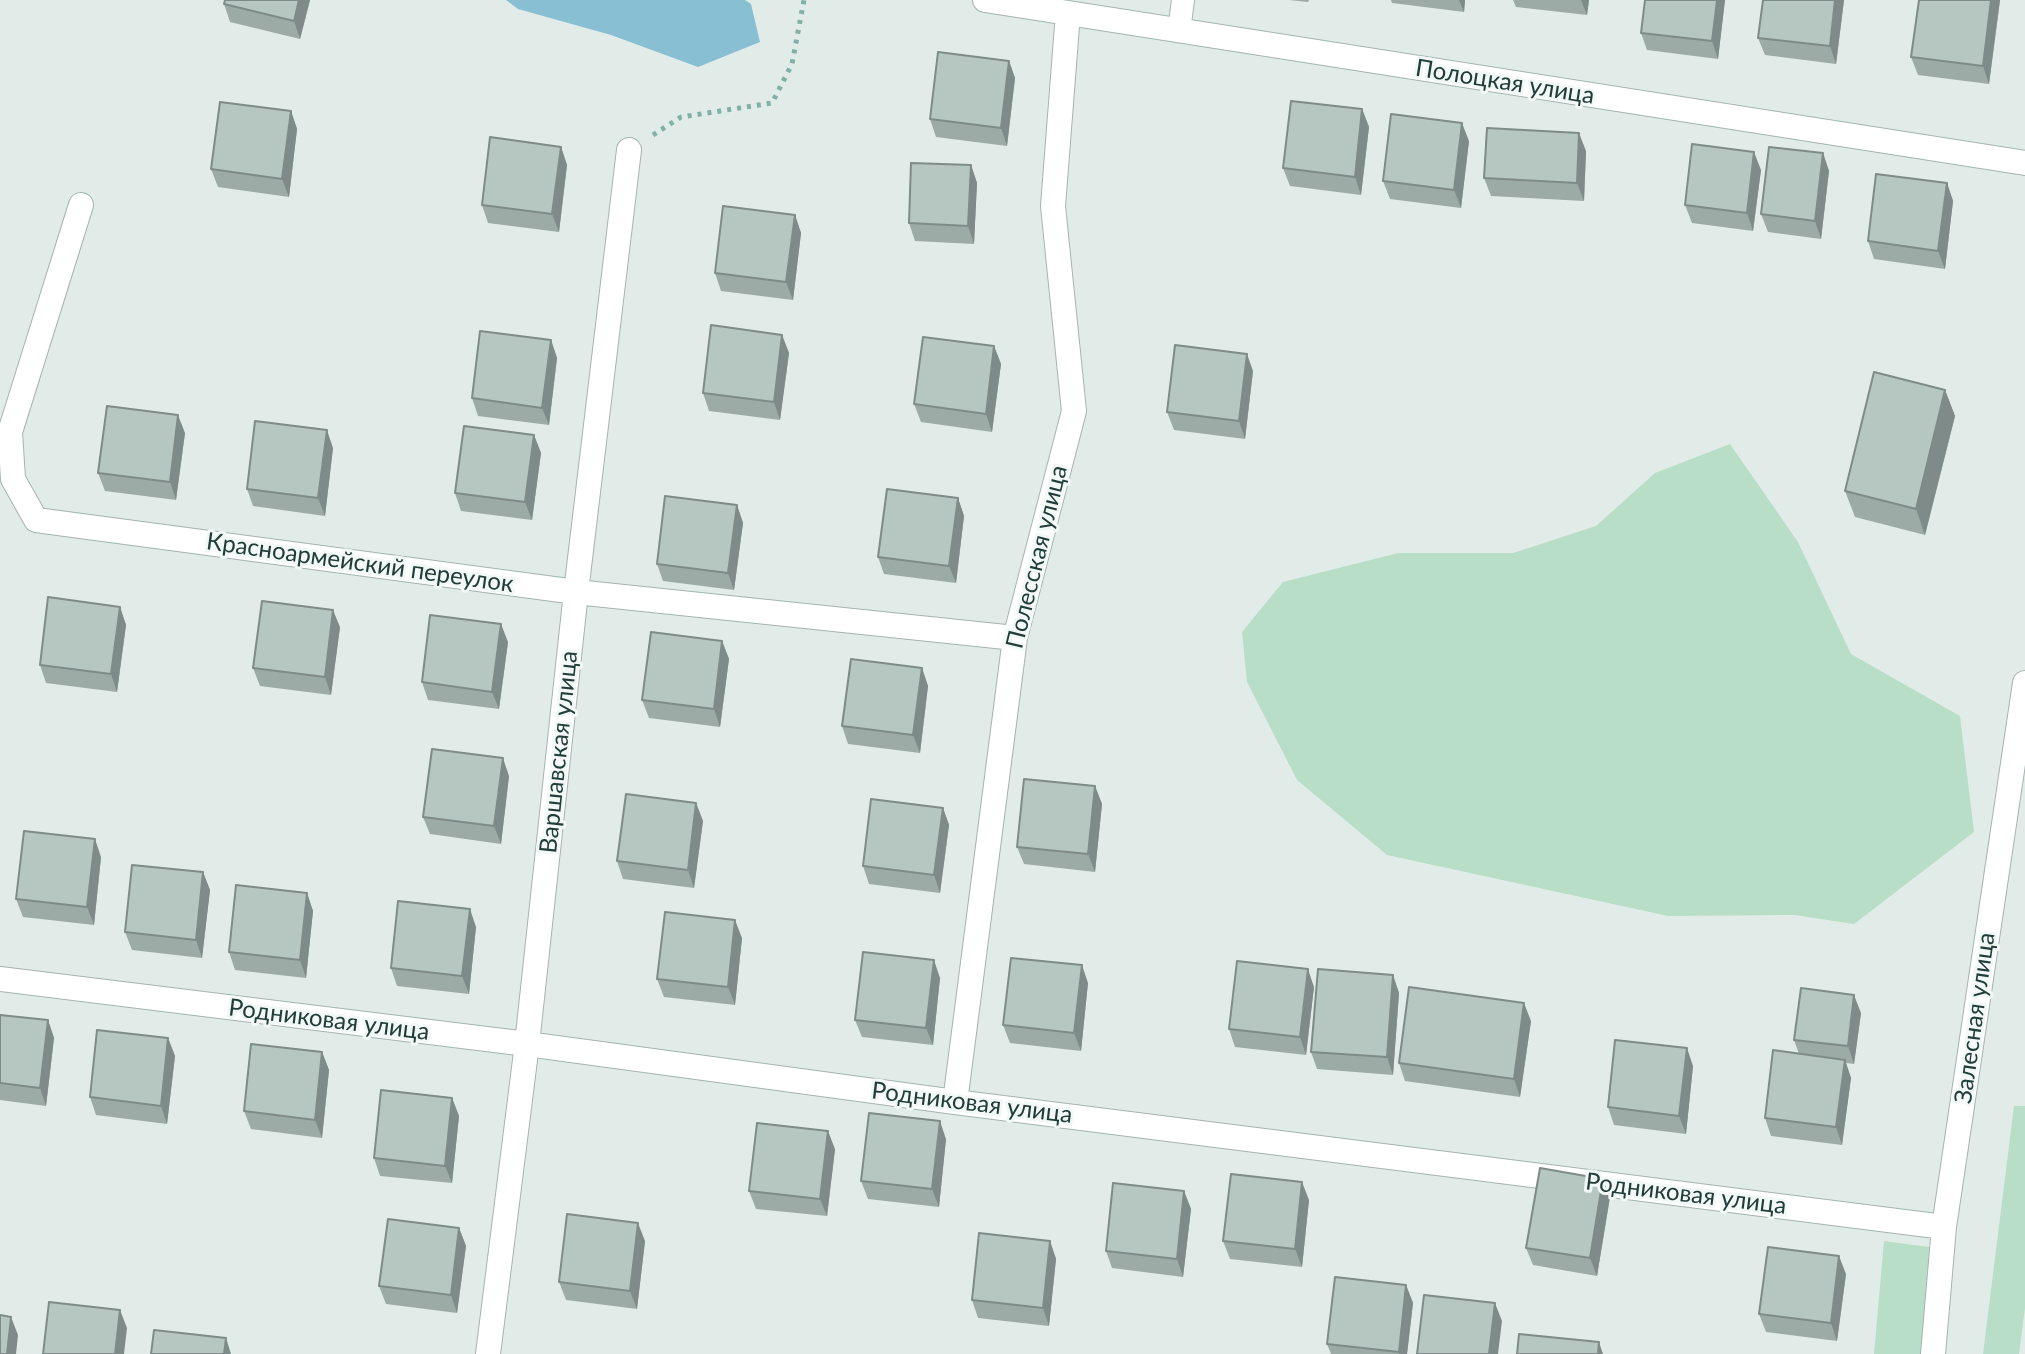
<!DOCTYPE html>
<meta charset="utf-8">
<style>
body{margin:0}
canvas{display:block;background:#e1ece8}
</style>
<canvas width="2025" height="1354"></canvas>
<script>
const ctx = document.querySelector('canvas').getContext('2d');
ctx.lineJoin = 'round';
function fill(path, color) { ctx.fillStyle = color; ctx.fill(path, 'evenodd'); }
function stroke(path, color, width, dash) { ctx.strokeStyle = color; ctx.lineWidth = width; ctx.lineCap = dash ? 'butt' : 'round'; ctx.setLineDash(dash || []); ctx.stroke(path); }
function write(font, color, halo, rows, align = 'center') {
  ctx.font = font + ' Lato,sans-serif'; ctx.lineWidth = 6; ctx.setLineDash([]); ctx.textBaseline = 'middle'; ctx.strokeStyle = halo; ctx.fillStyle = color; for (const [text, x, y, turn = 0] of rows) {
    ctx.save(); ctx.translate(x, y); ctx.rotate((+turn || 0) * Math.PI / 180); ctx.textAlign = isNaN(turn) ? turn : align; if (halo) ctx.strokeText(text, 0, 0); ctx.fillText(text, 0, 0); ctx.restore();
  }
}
fill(new Path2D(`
 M1730 444 1798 542 1851 654 1960 716 1974 832 1854 924 1794 915 1668 916 1387 855 1297 780 1247 682 1242 632 1283 582 1398 553H1513L1596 526 1655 473Z
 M2014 1106H2025V1308L2019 1354H1983Z
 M1884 1241 1936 1248 1940 1354H1874Z`), '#b9dec7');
fill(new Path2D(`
 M506 0H745L751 4 760 42 698 67 611 35 518 9Z`), '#88bfd3');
const lane = new Path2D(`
 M1179 31 1183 0`);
const street = new Path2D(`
 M985 0 2025 163
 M81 205 10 432 13 479 36 520 576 592 1015 638
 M0 979 527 1044 955 1102 1944 1227
 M955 1102 1015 638 1074 411 1053 206 1068 13
 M488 1354 527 1044 576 592 629 150
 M1933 1354 1944 1227 2025 683`);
stroke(lane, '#a4b4b0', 24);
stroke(street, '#a4b4b0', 26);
stroke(new Path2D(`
 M653 135 681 117 772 103 792 64 804 0`), '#81b0a7', 5, [4, 6]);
stroke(lane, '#fff', 22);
stroke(street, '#fff', 24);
fill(new Path2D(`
 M310 0 300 39 230 22 224 4Z
 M1289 0H1309L1308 2Z
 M1391 0H1465L1464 12 1392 3Z
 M1513 0H1589L1587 15 1516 7Z
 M1645 0H1725L1718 59 1647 50 1641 33Z
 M1763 0H1844L1836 64 1765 55 1758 38Z
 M1919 0H2000L1989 84 1918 75 1911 57Z
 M1009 61 1015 78 1007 146 936 137 930 119Z
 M1362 109 1369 127 1361 195 1290 186 1283 168Z
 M291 111 297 129 289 197 218 187 211 169Z
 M1469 141 1461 208 1390 199 1383 181Z
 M561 147 567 165 559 232 488 223 482 205Z
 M1586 151 1584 201 1491 196 1484 178Z
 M1823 153 1829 171 1821 239 1768 232 1761 214Z
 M971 165 977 183 974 244 915 241 909 223Z
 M1761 170 1753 231 1692 223 1685 205Z
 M1947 183 1953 201 1945 269 1874 259 1868 241Z
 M795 215 801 233 793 300 721 291 715 273Z
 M782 335 789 353 780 420 709 411 703 393Z
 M551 340 557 358 549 425 478 416 472 398Z
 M994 346 1001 364 992 432 921 422 914 404Z
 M1253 371 1245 439 1174 430 1167 412Z
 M1945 390 1955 416 1925 535 1855 517 1845 491Z
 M185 433 176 500 105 491 98 473Z
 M534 435 541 453 532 520 461 511 455 493Z
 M333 448 325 516 253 506 247 489Z
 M958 498 964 516 956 583 884 574 878 557Z
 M737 505 743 523 734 590 663 581 657 564Z
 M120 607 126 625 117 692 46 683 40 665Z
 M340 627 331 695 260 686 253 668Z
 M722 641 729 659 720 727 649 718 642 700Z
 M508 642 499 709 428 700 422 682Z
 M922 668 928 686 920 753 848 744 842 726Z
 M509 776 501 844 430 834 423 817Z
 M1095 786 1102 804 1095 872 1024 864 1017 847Z
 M696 803 703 821 694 888 623 879 617 861Z
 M943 808 949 825 940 893 869 884 863 866Z
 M101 857 94 925 23 917 16 899Z
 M203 872 210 890 202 958 132 950 125 932Z
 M307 893 313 911 306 978 235 970 229 952Z
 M476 927 469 994 397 986 391 968Z
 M742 938 735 1005 664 997 657 979Z
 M1393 975 1399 993 1393 1075 1317 1069 1311 1052Z
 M940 978 933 1045 862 1037 855 1020Z
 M1088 983 1081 1051 1010 1043 1003 1025Z
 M1314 987 1306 1055 1235 1047 1229 1029Z
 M1861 1013 1854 1064 1846 1063 1851 1078 1842 1145 1771 1136 1765 1118 1799 1054 1794 1040Z
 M0 1015 48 1020 54 1038 46 1106 0 1100Z
 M1531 1021 1520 1097 1405 1081 1399 1063Z
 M168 1038 175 1056 167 1124 96 1115 90 1097Z
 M322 1052 329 1070 322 1138 251 1129 244 1111Z
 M1693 1066 1686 1134 1614 1125 1608 1107Z
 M452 1098 459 1116 452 1183 380 1176 374 1158Z
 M946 1139 939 1207 868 1199 861 1181Z
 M835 1149 827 1216 756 1209 749 1191Z
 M1184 1191 1191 1209 1183 1277 1112 1268 1106 1251Z
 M1610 1197 1597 1276 1533 1265 1526 1248Z
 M1309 1200 1302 1267 1230 1259 1223 1241Z
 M459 1228 466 1246 457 1313 386 1304 379 1286Z
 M645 1241 637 1309 566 1300 559 1282Z
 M1050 1241 1056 1259 1049 1326 978 1318 972 1300Z
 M1846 1274 1837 1341 1766 1332 1759 1314Z
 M1406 1285 1413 1303 1407 1354H1331L1327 1344Z`), '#9daba7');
fill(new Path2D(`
 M299 0H310L300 39 294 21Z
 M1459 0H1465L1464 12Z
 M1581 0H1589L1587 15Z
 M1717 0H1725L1718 59 1712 41Z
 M1835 0H1844L1836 64 1830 46Z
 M1991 0H2000L1989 84 1983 66Z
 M1009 61 1015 78 1007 146 1001 128Z
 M1362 109 1369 127 1361 195 1355 177Z
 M291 111 297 129 289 197 282 179Z
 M1462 123 1469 141 1461 208 1454 190Z
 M1579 133 1586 151 1584 201 1577 183Z
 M561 147 567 165 559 232 552 214Z
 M1754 152 1761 170 1753 231 1747 213Z
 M1823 153 1829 171 1821 239 1815 221Z
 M971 165 977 183 974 244 968 226Z
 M1947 183 1953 201 1945 269 1938 251Z
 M795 215 801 233 793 300 786 282Z
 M782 335 789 353 780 420 774 402Z
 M551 340 557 358 549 425 542 408Z
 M994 346 1001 364 992 432 986 414Z
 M1247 354 1253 371 1245 439 1239 421Z
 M1945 390 1955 416 1925 535 1916 509Z
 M178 415 185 433 176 500 170 482Z
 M327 430 333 448 325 516 318 498Z
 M534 435 541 453 532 520 525 502Z
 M958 498 964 516 956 583 949 566Z
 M737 505 743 523 734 590 728 573Z
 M120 607 126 625 117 692 111 674Z
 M333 610 340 627 331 695 325 677Z
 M501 624 508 642 499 709 492 692Z
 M722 641 729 659 720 727 714 709Z
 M922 668 928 686 920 753 913 735Z
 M503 758 509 776 501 844 494 826Z
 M1095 786 1102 804 1095 872 1088 854Z
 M696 803 703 821 694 888 688 870Z
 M943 808 949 825 940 893 934 875Z
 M95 839 101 857 94 925 87 907Z
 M203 872 210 890 202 958 196 940Z
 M307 893 313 911 306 978 300 960Z
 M470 909 476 927 469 994 462 976Z
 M735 920 742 938 735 1005 728 987Z
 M934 960 940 978 933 1045 926 1028Z
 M1082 965 1088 983 1081 1051 1074 1033Z
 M1308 969 1314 987 1306 1055 1300 1037Z
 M1393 975 1399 993 1393 1075 1387 1057Z
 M1854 995 1861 1013 1854 1064 1848 1046Z
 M1524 1003 1531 1021 1520 1097 1514 1079Z
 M48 1020 54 1038 46 1106 40 1088Z
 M168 1038 175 1056 167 1124 161 1106Z
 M1687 1048 1693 1066 1686 1134 1679 1116Z
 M322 1052 329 1070 322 1138 315 1120Z
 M1845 1060 1851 1078 1842 1145 1836 1127Z
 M452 1098 459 1116 452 1183 445 1166Z
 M940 1121 946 1139 939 1207 932 1189Z
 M828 1131 835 1149 827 1216 820 1199Z
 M1603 1179 1610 1197 1597 1276 1590 1258Z
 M1302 1182 1309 1200 1302 1267 1295 1249Z
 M1184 1191 1191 1209 1183 1277 1177 1259Z
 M638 1223 645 1241 637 1309 630 1291Z
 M459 1228 466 1246 457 1313 451 1295Z
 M1050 1241 1056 1259 1049 1326 1043 1308Z
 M1839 1256 1846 1274 1837 1341 1831 1323Z
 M1406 1285 1413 1303 1407 1354H1399Z
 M1495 1303 1502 1321 1498 1354H1489Z
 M120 1310 127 1328 124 1354H115Z
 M11 1317 18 1335 16 1354H7Z
 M226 1338 231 1354H224Z
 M1599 1342 1603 1354H1598Z`), '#7f8b88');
const building = new Path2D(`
 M225 0H299L294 21 224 4Z
 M1645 0H1717L1712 41 1641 33Z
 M1763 0H1835L1830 46 1758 38Z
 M1919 0H1991L1983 66 1911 57Z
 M938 52 1009 61 1001 128 930 119Z
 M1291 101 1362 109 1355 177 1283 168Z
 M220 102 291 111 282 179 211 169Z
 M1391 114 1462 123 1454 190 1383 181Z
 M1487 128 1579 133 1577 183 1484 178Z
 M490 137 561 147 552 214 482 205Z
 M1692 144 1754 152 1747 213 1685 205Z
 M1769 147 1823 153 1815 221 1761 214Z
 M911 163 971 165 968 226 909 223Z
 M1876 174 1947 183 1938 251 1868 241Z
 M723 206 795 215 786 282 715 273Z
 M711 325 782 335 774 402 703 393Z
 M480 331 551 340 542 408 472 398Z
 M923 337 994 346 986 414 914 404Z
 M1175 345 1247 354 1239 421 1167 412Z
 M1874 372 1945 390 1916 509 1845 491Z
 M107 406 178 415 170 482 98 473Z
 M255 421 327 430 318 498 247 489Z
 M464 426 534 435 525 502 455 493Z
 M887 489 958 498 949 566 878 557Z
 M665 496 737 505 728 573 657 564Z
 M48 597 120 607 111 674 40 665Z
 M262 601 333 610 325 677 253 668Z
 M430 615 501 624 492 692 422 682Z
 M651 632 722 641 714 709 642 700Z
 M851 659 922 668 913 735 842 726Z
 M432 749 503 758 494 826 423 817Z
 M1024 779 1095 786 1088 854 1017 847Z
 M626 794 696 803 688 870 617 861Z
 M871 799 943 808 934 875 863 866Z
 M24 831 95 839 87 907 16 899Z
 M132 865 203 872 196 940 125 932Z
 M236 885 307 893 300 960 229 952Z
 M398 901 470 909 462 976 391 968Z
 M665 912 735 920 728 987 657 979Z
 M863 952 934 960 926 1028 855 1020Z
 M1011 958 1082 965 1074 1033 1003 1025Z
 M1237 961 1308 969 1300 1037 1229 1029Z
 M1318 969 1393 975 1387 1057 1311 1052Z
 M1409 987 1524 1003 1514 1079 1399 1063Z
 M1801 988 1854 995 1848 1046 1794 1040Z
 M0 1015 48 1020 40 1088 0 1083Z
 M97 1030 168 1038 161 1106 90 1097Z
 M1615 1040 1687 1048 1679 1116 1608 1107Z
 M251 1044 322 1052 315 1120 244 1111Z
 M1773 1050 1845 1060 1836 1127 1765 1118Z
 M381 1090 452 1098 445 1166 374 1158Z
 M869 1113 940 1121 932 1189 861 1181Z
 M757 1123 828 1131 820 1199 749 1191Z
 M1540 1168 1603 1179 1590 1258 1526 1248Z
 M1231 1174 1302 1182 1295 1249 1223 1241Z
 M1113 1183 1184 1191 1177 1259 1106 1251Z
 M567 1214 638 1223 630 1291 559 1282Z
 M388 1219 459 1228 451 1295 379 1286Z
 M979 1233 1050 1241 1043 1308 972 1300Z
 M1768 1247 1839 1256 1831 1323 1759 1314Z
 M1335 1277 1406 1285 1399 1352 1327 1344Z
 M1424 1295 1495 1303 1489 1354H1417Z
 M49 1302 120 1310 115 1354H43Z
 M0 1315 11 1317 7 1354H0Z
 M154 1330 226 1338 224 1354H151Z
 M1519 1334 1599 1342 1598 1354H1517Z`);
fill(building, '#b6c7c2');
stroke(building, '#7f8b88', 2);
write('24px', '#213d39', '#f2f8f6', [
 ["Полоцкая улица",1505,82,9],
 ["Полесская улица",1037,557,-76],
 ["Красноармейский переулок",360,563,8],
 ["Варшавская улица",559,752,-84],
 ["Залесная улица",1975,1018,-82],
 ["Родниковая улица",329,1020,7],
 ["Родниковая улица",972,1103,7],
 ["Родниковая улица",1686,1194,7]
]);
</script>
